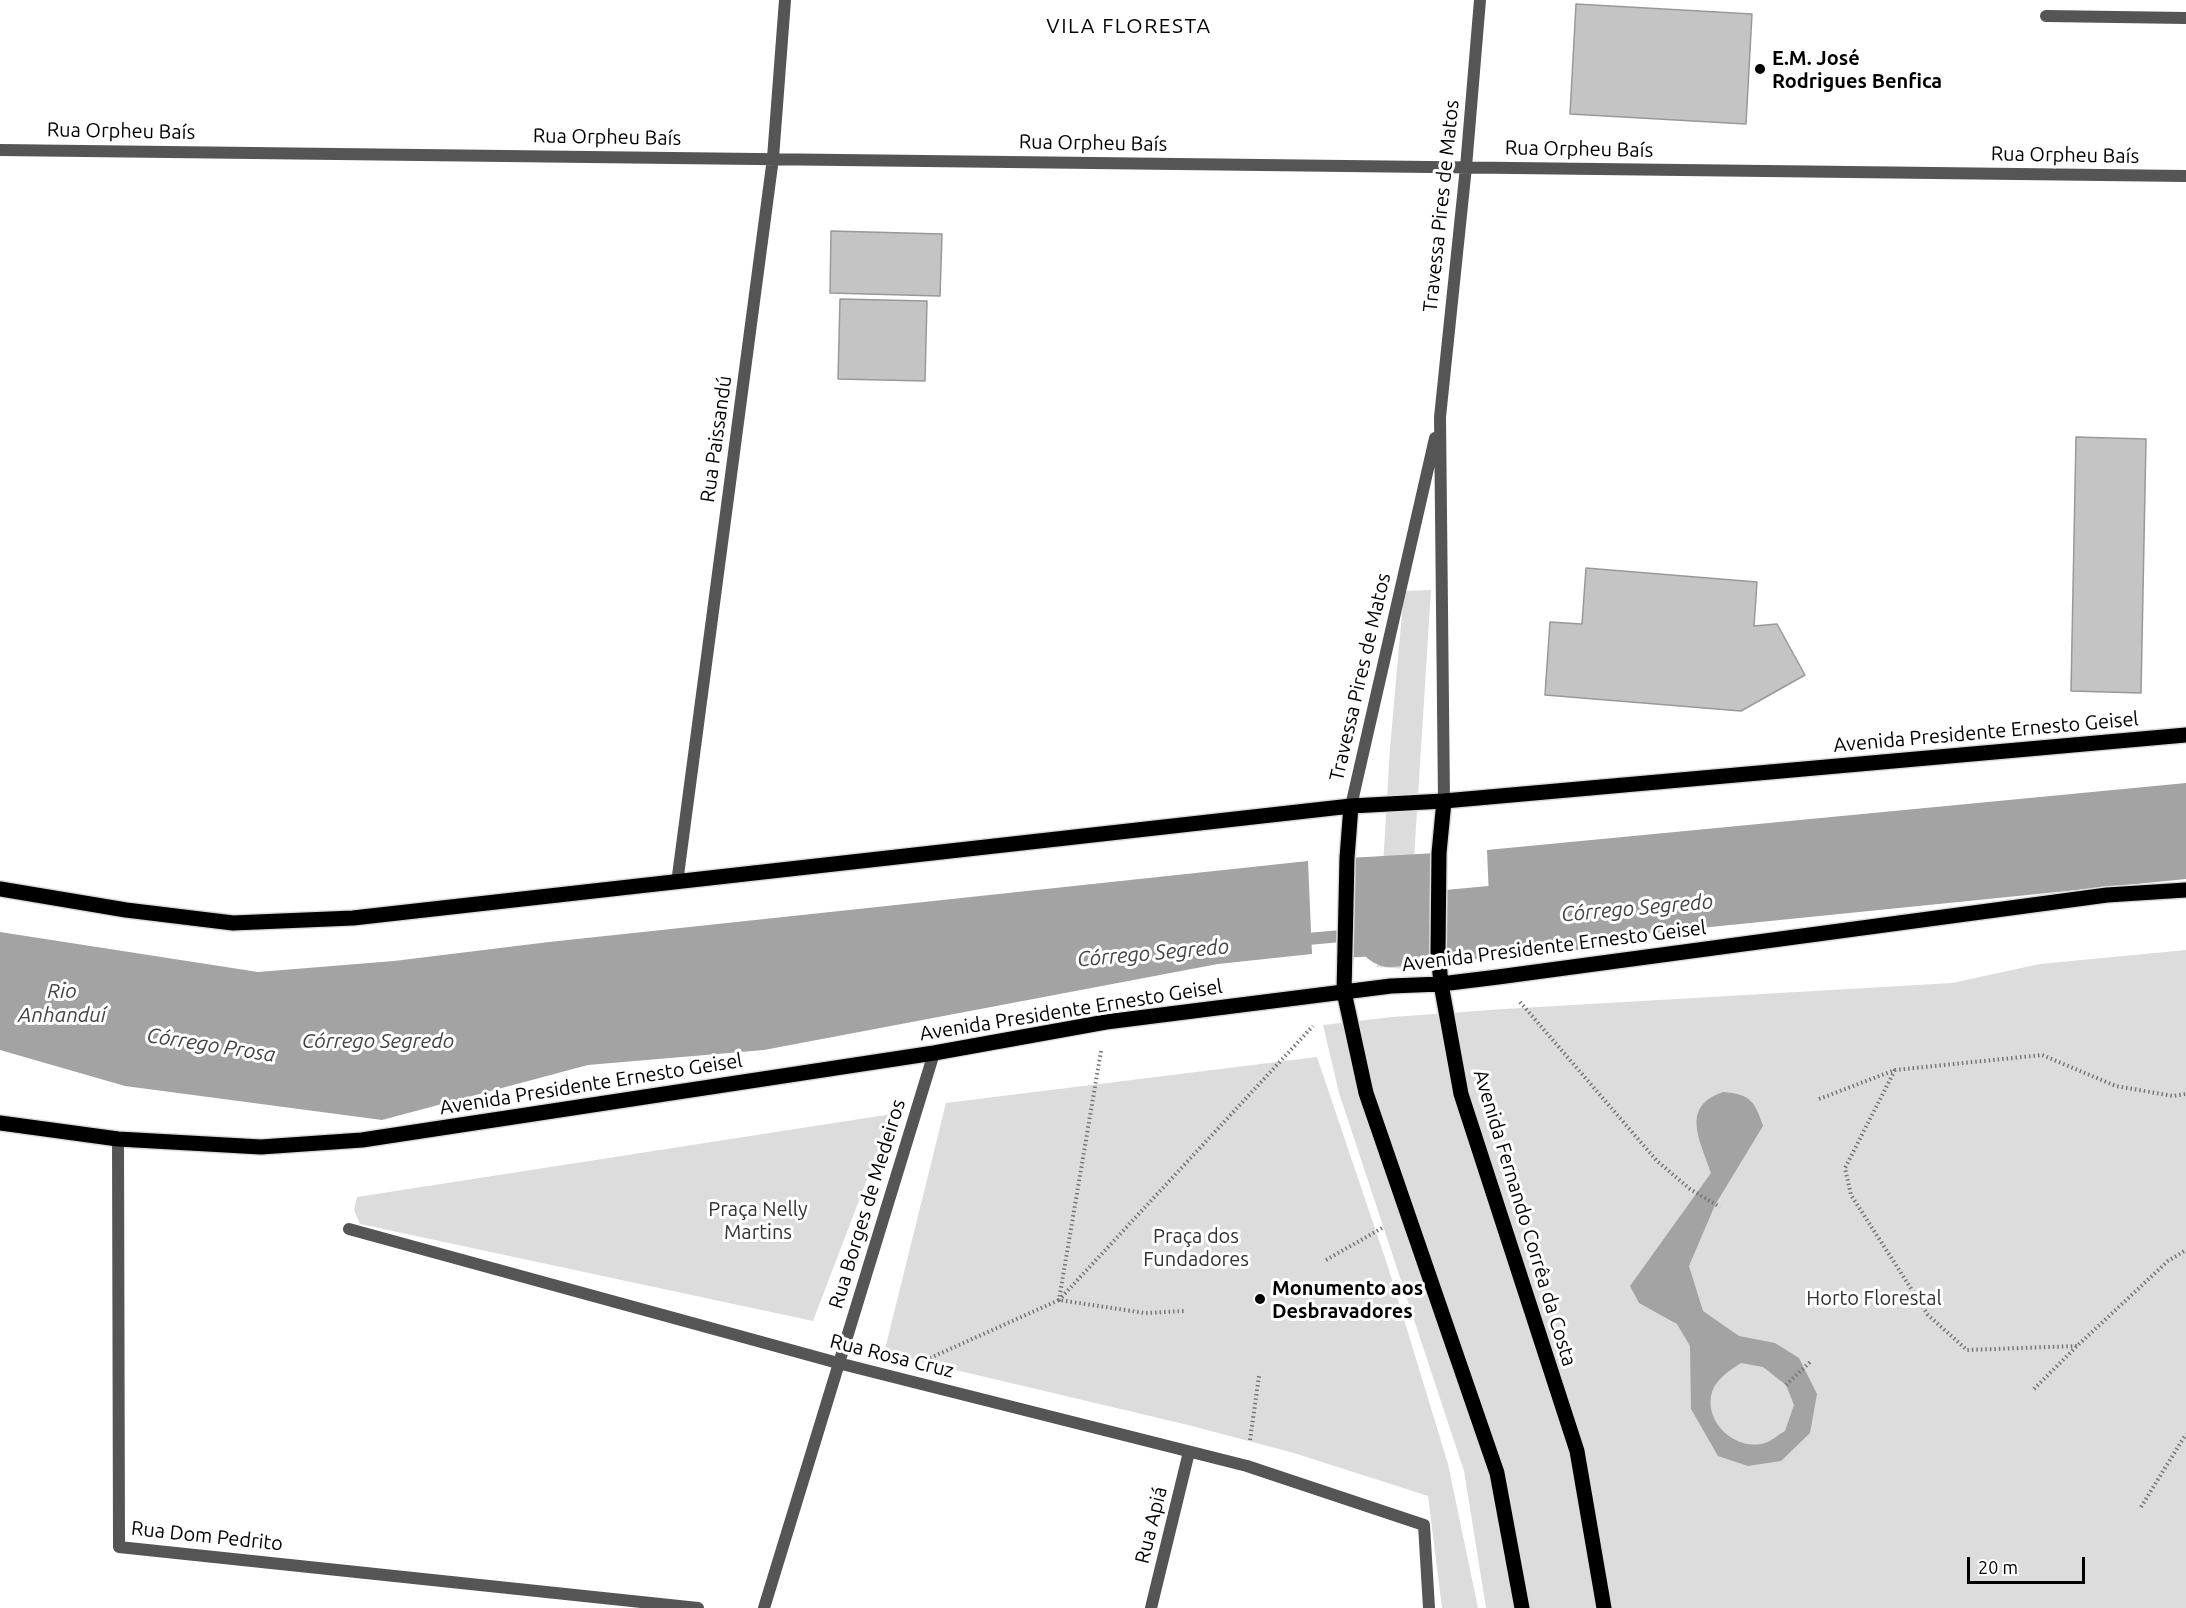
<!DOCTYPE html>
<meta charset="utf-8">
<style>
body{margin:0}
#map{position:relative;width:2186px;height:1608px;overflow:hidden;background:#fff;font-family:Ubuntu,sans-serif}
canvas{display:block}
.scale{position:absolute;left:1967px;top:1557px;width:118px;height:27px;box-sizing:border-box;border:3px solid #000;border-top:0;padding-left:8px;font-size:18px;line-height:21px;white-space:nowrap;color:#000;-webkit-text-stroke:4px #fff;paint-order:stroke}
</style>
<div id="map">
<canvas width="2186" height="1608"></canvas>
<div class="scale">20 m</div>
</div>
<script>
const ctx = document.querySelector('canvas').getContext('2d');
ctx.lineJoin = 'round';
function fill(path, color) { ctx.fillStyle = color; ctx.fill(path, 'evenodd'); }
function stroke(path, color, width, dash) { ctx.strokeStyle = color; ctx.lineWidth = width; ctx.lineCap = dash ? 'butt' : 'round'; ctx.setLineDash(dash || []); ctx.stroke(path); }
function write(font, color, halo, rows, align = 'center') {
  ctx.font = font + ' Ubuntu,sans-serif'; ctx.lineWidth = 6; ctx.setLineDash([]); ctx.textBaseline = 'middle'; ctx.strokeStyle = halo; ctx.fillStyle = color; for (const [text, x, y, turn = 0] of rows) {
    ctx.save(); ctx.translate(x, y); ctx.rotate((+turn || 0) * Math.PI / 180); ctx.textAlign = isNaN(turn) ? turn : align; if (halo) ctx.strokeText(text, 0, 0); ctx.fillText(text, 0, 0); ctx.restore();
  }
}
fill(new Path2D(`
 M1431 590 1407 969 1377 967 1390 748 1404 591Z
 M2186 950V1608H1486L1464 1471 1339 1093 1323 1025 1392 1017 1504 1009 1952 983 2040 964Z
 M1317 1057 1388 1267 1448 1464 1478 1608H1442L1428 1496 1294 1453 1188 1425 884 1353 946 1103Z
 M892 1114 813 1321 360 1224 354 1210 357 1197Z`), '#dcdcdc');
fill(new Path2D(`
 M2186 783V879L1562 942 1491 946 1487 850Z
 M1436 853V952L1346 958 1348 858Z
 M1308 861 1312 954 1218 964 764 1050 588 1065 382 1120 125 1086 0 1050V932L258 972 394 961 549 942Z
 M1723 1092C1750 1094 1755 1101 1763 1126L1715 1205 1689 1266 1703 1311 1739 1336 1775 1343 1799 1358 1817 1394 1810 1433 1781 1461 1748 1466 1718 1456 1691 1409 1690 1346 1677 1324 1639 1303 1630 1286 1711 1173C1701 1141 1679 1107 1723 1092ZM1741 1363 1763 1367 1786 1385 1794 1405 1785 1431C1779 1434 1772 1441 1765 1443 1736 1452 1703 1422 1712 1392 1716 1379 1730 1370 1741 1363Z`), '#a3a3a3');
stroke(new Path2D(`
 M1296 940 1353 935`), '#a3a3a3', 12);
stroke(new Path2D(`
 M1391 931 1587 913`), '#a3a3a3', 72);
const building = new Path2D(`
 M1576 4 1752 14 1746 124 1570 114Z
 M831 231 942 234 940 296 830 293Z
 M840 299 927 301 925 381 838 379Z
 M2076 437 2146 439 2141 693 2071 691Z
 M1586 568 1757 582 1754 626 1777 624 1805 675 1741 711 1545 695 1550 622 1582 624Z`);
fill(building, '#c4c4c4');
stroke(building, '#999', 1.5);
const primary = new Path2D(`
 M1444 801 1439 853 1438 952 1441 984 1461 1094 1577 1451 1604 1608
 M1351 806 1347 858 1344 992 1366 1093 1497 1473 1522 1608
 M0 889 126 910 233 923 353 918 1351 806 1444 801 2186 735
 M0 1123 118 1139 261 1147 362 1140 934 1053 1106 1022 1391 986 1441 984 1498 977 2107 895 2186 890`);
stroke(primary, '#dbdbdb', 18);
stroke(new Path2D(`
 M1520 1002 1657 1161 1690 1189 1720 1207
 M1101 1051 1059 1300 1313 1026
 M1895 1070 1845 1168 1851 1195 1928 1315 1967 1350 2077 1346
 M1819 1099 1895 1070 2042 1055 2116 1086 2173 1096 2186 1094
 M1326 1260 1382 1228
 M930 1358 1059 1300 1145 1313 1185 1311
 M1786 1385 1810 1362
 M2034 1389 2077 1346 2168 1261 2186 1250
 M1250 1440 1259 1376
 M2141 1507 2186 1434`), '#777', 4, [1.5, 3]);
stroke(new Path2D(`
 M2046 16 2186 18`), '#555', 12);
stroke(new Path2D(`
 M0 150 2186 176
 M1444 801 1440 417 1466 167 1480 0
 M1351 806 1435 438
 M677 883 773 158 785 0
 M118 1139 119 1547 698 1608
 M349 1229 838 1363 1247 1466 1424 1525 1429 1608
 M764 1608 934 1053
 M1151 1608 1189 1452`), '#555', 12);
stroke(primary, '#000', 15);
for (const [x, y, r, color] of [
 [1760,69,6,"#000"],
 [1260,1299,6,"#000"]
]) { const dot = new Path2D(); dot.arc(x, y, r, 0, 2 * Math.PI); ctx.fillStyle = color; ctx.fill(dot); stroke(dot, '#fff', 2); }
write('bold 20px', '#000', '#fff', [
 ["E.M. José",1772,58],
 ["Rodrigues Benfica",1772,81],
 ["Monumento aos",1272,1288],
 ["Desbravadores",1272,1311]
], 'left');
write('20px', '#000', '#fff', [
 ["Rua Orpheu Baís",121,131,1],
 ["Rua Orpheu Baís",607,137,1],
 ["Rua Orpheu Baís",1093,143,1],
 ["Rua Orpheu Baís",1579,149,1],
 ["Rua Orpheu Baís",2065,155,1],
 ["Travessa Pires de Matos",1441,206,-84],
 ["Rua Paissandú",716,439,-82],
 ["Travessa Pires de Matos",1360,677,-77],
 ["Avenida Presidente Ernesto Geisel",1986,732,-5],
 ["Avenida Presidente Ernesto Geisel",1554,946,-7],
 ["Avenida Presidente Ernesto Geisel",1071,1010,-9],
 ["Avenida Presidente Ernesto Geisel",591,1084,-9],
 ["Rua Borges de Medeiros",867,1204,-73],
 ["Avenida Fernando Corrêa da Costa",1525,1218,73],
 ["Rua Rosa Cruz",892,1356,14],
 ["Rua Apiá",1151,1525,-76],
 ["Rua Dom Pedrito",207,1536,6]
]);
write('20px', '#333', '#fff', [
 ["Praça Nelly",758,1209],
 ["Martins",758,1232],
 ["Praça dos",1196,1236],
 ["Fundadores",1196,1259],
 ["Horto Florestal",1874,1298]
]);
ctx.letterSpacing = '1.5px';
write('21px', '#000', '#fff', [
 ["VILA FLORESTA",1129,26]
]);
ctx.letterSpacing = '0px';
write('italic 21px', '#444', '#fff', [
 ["Córrego Segredo",1637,908,-5],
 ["Córrego Segredo",1153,953,-5],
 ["Rio",62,991],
 ["Anhanduí",62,1015],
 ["Córrego Segredo",378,1041],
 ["Córrego Prosa",211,1045,9]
]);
</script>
